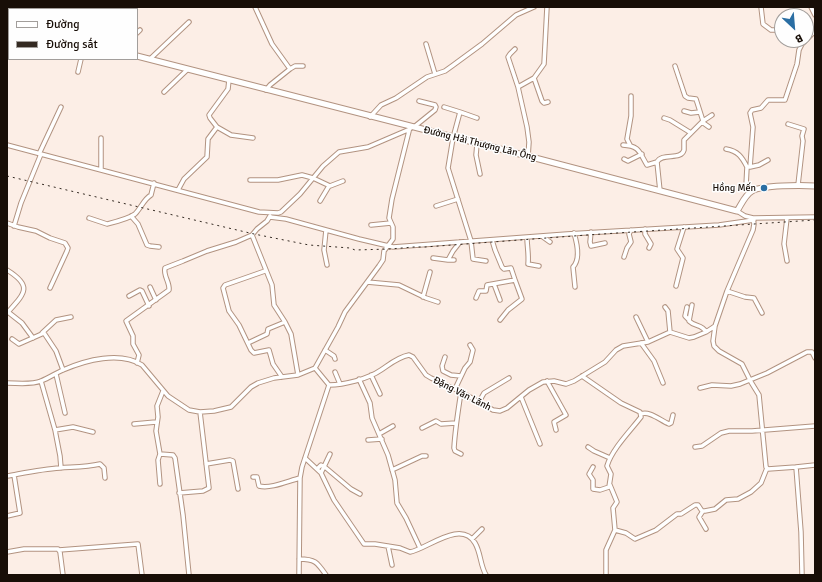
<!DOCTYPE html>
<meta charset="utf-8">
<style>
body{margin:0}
#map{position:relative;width:822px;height:582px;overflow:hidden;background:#fceee6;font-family:Signika,sans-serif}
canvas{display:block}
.frame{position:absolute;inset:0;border:8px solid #180e07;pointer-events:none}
.legend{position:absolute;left:8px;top:8px;width:130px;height:52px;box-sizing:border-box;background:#fefefe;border:1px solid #a29e9b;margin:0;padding:5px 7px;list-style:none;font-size:12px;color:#180e07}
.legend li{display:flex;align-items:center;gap:8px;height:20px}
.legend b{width:20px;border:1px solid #a29e9b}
.north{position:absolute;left:774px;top:8px;width:40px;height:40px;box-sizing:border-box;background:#fefefe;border:1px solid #a29e9b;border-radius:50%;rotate:154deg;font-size:11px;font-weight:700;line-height:16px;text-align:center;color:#180e07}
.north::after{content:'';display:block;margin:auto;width:14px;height:18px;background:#2a6ea3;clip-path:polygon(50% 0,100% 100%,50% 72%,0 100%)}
</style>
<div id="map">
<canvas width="822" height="582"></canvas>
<div class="frame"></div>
<ul class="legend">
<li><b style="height:5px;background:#fff"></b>Đường</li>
<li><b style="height:5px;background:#342a22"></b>Đường sắt</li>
</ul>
<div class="north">B</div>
</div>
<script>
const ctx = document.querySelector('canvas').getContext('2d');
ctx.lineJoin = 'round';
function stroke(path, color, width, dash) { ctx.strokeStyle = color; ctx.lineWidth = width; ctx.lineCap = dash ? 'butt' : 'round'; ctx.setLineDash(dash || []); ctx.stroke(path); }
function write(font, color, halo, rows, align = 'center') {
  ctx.font = font + ' Signika,sans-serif'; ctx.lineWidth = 3; ctx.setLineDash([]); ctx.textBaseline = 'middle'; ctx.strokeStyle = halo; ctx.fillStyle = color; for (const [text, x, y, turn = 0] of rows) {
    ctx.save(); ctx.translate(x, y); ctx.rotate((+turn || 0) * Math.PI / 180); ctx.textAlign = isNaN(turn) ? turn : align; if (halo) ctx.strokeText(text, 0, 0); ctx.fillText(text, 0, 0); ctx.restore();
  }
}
const street = new Path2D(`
 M255 7 272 44 290 69 270 85 266 90
 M761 7 763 24 771 30H782
 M811 7 815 15
 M118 9 121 7
 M137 33 140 30
 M426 44 435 74
 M515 49 510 54 508 57 518 87
 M150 59 189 22
 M290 69 295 66H303
 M78 72 81 59
 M534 78 542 101 544 103 548 102
 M164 92 188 69
 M444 107 460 112
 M684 111 691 113 700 112
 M370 117 381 105 396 98 427 77 445 71 452 66 482 44 516 15 534 7
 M477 118 460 112 453 138 448 168 471 241 473 259 486 261
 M664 118 670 120 691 133
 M703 121 712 115
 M702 122 709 127
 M788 124 804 129 802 136 803 141 798 185
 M217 127 210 118 209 115 228 89 229 80
 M414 127 435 110 436 107 435 105 419 101
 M477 144 476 155 480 174
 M7 145 259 212 278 213 281 212 300 194 323 166 339 152 368 147 410 129
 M623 145C640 146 639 152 647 165L657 162
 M630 145 627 139 631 116V96
 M726 149C738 151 742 157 747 167
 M39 154 61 107
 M528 157 529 142 527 127 518 87 534 78 544 64 547 7
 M624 159 628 161 642 154
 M750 167 759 165 768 160
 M101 170V138
 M250 180H278L302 175 313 178 330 186 343 181
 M178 190 184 179 207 157 208 139 217 127 231 135 253 138
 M660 191 657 162C662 152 681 161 684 150 684 147 684 143 684 140L703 121 696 99 688 98 685 96 675 66
 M749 193 746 186 747 167H750L753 127 750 113 752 110 761 108 768 100H785L797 64 799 50 802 44 815 31
 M320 201 329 186
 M436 206 458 199
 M737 211 745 216 753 218 815 217
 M131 216 138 224 147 245 150 246 159 247
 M270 217 286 219 359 239 393 247 567 234 719 225 754 220
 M89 218 107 224C115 222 128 219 135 214 141 208 144 199 151 195L154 183
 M787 218 784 244 787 261
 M7 223 18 227 36 231 50 238 65 243 68 248 67 251 50 288
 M371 225 391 223
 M14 226 21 203 41 154
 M645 229V234L651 244 649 248
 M326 230 324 250 327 265
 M591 232 590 242 591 246 605 243
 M574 233C577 243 581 259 573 267L575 287
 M252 235 272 285 274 305 285 322 291 334 298 375
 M527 237C527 247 529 254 528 264L539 266
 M543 237 550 242
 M624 257 627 248 631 242 629 234 631 230
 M433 258 448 260
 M454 260H448L453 251 460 242
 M265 271 225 285 223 288 229 311 239 325 251 350 254 353 269 350 273 364 282 377
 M367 282 399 285 426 298 438 302
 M494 284 500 300
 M676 286 683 258 677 249 684 227
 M150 287 156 300
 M727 291 745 297 754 298 762 313
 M129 296 140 290 142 291 149 306
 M423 297 430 272
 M476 298 479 291H486L487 285 515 280 511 268 504 269 502 267 495 250 492 240
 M692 305 689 321C695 327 702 324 706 332
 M665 307 668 311 670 332
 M687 307 685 316 689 320
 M7 312H8C25 293 33 286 7 270
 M8 312 22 323 33 338
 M636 317 648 342
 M500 320 508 310 522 299 515 280
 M715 326 713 341 714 346 719 351 742 364 751 382 759 395 766 467 768 469 796 467 801 532 802 575
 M42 333 56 320 71 317
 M12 339 19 344 44 333 56 351 63 370
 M248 343 267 334 268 329 285 322
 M641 343 654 361 663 383
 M325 350 334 356 335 359
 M445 357 442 366 443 371 451 375 461 376
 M137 363 139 355 133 344V336L126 321 169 290C170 282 163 276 165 268L183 261 207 251 236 242 252 235 257 229 267 221 270 216
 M315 368 338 327 345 312 379 266 383 260 384 251 393 239V227L389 218 392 199 410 127
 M335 372 340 384
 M56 374 65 413
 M371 375 380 394
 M582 376 621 403 640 412 641 417C631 430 612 449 607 466L611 474 609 487 600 490 593 489V480L589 474 593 467
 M359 379 370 403 372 418 388 455 395 480 397 503 406 518 420 548
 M41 381 55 430 60 456 61 468
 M547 381 566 415 554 422 556 430
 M7 383C18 383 31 385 41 381 49 378 56 373 63 370 86 360 120 351 142 365L168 396 189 410 200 412 214 411 231 407 251 387 258 383 274 378 298 375 315 368 329 385C344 385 368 379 381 370 390 364 398 357 409 355L413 357 426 375 431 378 461 392 493 410 500 411 507 408 529 390 543 382 554 381 566 384 574 381 605 362 616 350 623 346 648 342 670 332 689 338 694 337 706 332 715 326 727 291 753 230 754 224 753 218
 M700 388 712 385 731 386 740 384 767 373 807 352H812L815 358
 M455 389 465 368 470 362 473 350 470 345
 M163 391 157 406 158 417 156 431 160 454 173 455 175 458 183 515 189 575
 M461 392C458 411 455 430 454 448L455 451 461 454
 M521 397 540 444
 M479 402 484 393 509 378
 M641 414C649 410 661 421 669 424L671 423 673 415
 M134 424 156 422
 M422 428 436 421 441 424 456 423
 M55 430 73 427 93 432
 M379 434 393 426
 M368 440 382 439
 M588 447 594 451 610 458
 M695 447 702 446 721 433 729 431H752L815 426
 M160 454 158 460 160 484
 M305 458 321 473 334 500 364 544H375L400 548 410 552C427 549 461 519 475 543 481 553 480 565 486 575
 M206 464 230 460 233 461 238 489
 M796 467 815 465
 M317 469 321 465 326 468 351 489 360 494
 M392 470 422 456H426
 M321 473 330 454
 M7 476C24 473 42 469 60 468 73 467 87 467 100 464L104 468 105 478
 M253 477H257L259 486C271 489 288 481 300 478
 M610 485 617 502 613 508 615 530
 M179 493 203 491 209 488 200 412
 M703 511 699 517 706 529
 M7 516 20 513 14 475
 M472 539 482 529
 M388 546 392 565
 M59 550 138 544 142 575
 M7 552 24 549H58L60 552 63 575
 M299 559C315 559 317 562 326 575
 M299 575 300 478 302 467 329 385
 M606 575V550L615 530 626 533 635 539 656 530 677 514H681L695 505H698L702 511H705L715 509 726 500 738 499 751 492 761 483 767 468`);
const secondary = new Path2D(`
 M12 7 16 9
 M137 56 539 159 737 211C741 205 745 195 752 191 762 185 802 185 815 186`);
stroke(street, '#b29381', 5.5);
stroke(secondary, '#b29381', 7);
stroke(street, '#fff', 3.5);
stroke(secondary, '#fff', 5);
stroke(new Path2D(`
 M7 176 254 234 309 245 350 248 355 250 390 249 414 247H425L587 235 815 220`), '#342a22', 1, [2, 4]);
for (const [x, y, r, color] of [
 [764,188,4,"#2a6ea3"]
]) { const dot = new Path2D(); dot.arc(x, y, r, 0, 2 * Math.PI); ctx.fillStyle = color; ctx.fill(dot); stroke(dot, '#fefefe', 1.5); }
write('10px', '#180e07', '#fefefe', [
 ["Đường Hải Thượng Lãn Ông",480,144,14],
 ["Đặng Văn Lãnh",462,394,27]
]);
write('10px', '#180e07', '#fefefe', [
 ["Hồng Mến",756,188]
], 'right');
</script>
